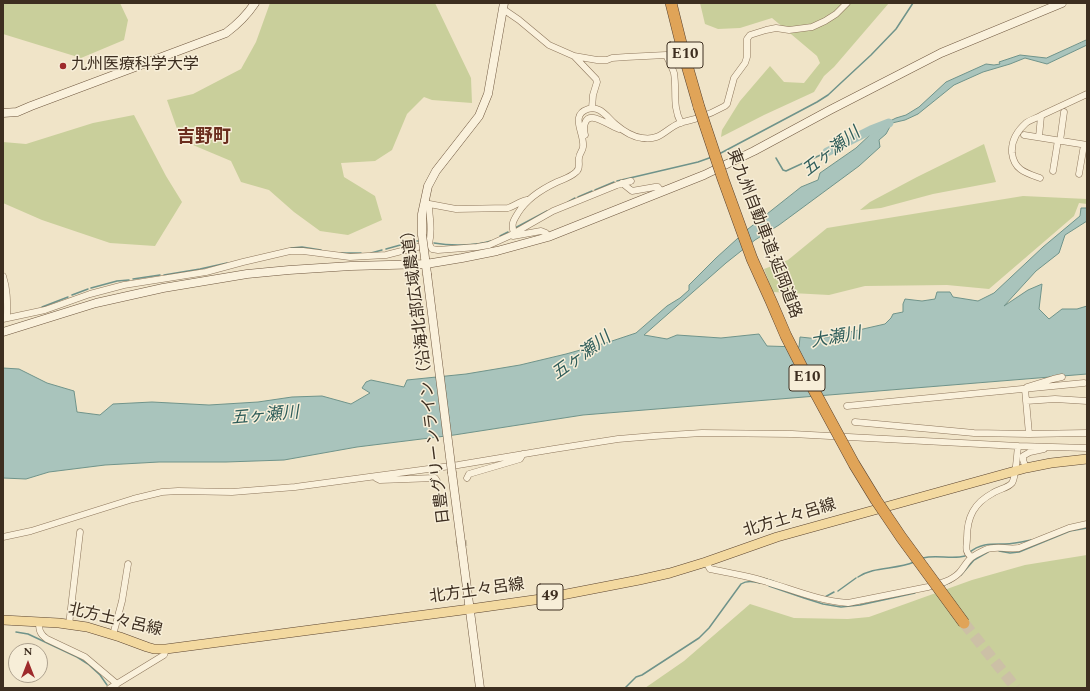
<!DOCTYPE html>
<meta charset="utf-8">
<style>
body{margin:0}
#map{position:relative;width:1090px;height:691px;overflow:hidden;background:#f0e4c8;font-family:Spectral,serif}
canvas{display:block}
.frame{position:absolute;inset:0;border:4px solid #3d2e20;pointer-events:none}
.north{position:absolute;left:8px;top:643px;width:40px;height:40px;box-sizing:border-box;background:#f7eed8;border:1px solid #ada18e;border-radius:50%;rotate:0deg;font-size:11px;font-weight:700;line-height:16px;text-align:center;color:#3d2e20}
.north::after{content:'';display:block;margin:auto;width:14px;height:18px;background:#9e2a2b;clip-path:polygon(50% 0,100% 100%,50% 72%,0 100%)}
</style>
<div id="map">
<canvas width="1090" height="691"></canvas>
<div class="frame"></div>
<div class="north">N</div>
</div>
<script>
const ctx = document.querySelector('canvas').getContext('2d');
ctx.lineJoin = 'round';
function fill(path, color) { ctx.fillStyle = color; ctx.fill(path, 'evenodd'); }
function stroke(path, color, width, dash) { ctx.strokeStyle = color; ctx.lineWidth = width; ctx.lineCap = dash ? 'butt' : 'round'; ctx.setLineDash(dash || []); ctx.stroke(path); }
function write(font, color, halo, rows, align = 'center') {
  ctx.font = font + ' Spectral,"Noto Sans JP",serif'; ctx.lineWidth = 3; ctx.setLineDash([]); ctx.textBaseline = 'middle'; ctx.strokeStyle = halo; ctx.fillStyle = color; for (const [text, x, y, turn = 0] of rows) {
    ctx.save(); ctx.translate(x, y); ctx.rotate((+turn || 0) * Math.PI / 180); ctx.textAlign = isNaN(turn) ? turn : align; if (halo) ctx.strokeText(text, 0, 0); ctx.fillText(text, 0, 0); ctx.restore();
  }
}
fill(new Path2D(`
 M3 3H120L128 20 124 40 81 58 3 34Z
 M270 3H435L471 78 472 103 432 100 424 97 407 114 392 150 375 161 341 163 344 177 375 196 382 220 348 235 320 231 294 212 269 190 241 182 231 161 181 140 167 100 193 94 241 69 256 42Z
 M700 3H889L834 67 824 76 814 92 764 115 721 137 722 130 740 101 770 66 784 82 804 83 820 63 817 56 772 18 740 28 718 29 705 24Z
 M134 115 166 176 182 202 155 246 110 243 42 220 3 203V142L26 144 93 123Z
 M984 144 996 182 933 194 881 208 860 210 870 202 917 177Z
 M1023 196 1087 199V204L1079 203 1074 216 989 289 947 285 865 286 829 295 773 292 764 269 788 260 827 228Z
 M1087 555V688H645L684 661 750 604 794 618 848 619 869 617 972 580 1025 565Z`), '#c9cf9b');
const water = new Path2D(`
 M1087 40V45L1047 64 1025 58 1010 64 983 72 954 85 918 114 905 120 892 123 886 134 879 140 880 147 859 166 779 225 755 240 726 263 644 335 667 339 677 335 721 338 759 334 767 346 799 347 800 337 819 339 885 324 891 318 893 314 903 312V304L905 299 922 301 935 299 937 292H950L953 297 978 301 994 293 1043 247 1080 216 1081 208H1087V221L1065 235 1059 253 1036 271 1004 306 1028 290 1042 284 1039 309 1049 319 1062 309H1077L1087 306V374L583 415 454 435 357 447 284 460 226 462H159L105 465 49 472 26 479 3 478V368L19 369 47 383 74 391 77 412 100 415 113 404 152 402 209 405 258 402 292 397 322 396 351 404 370 393 362 388 366 382 371 380 404 387 407 380 466 374 520 365 566 354 609 342 636 333 667 306 680 298 689 290V285L716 258 748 229 801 187 818 180 820 173 856 148 873 132 888 122 896 118 906 115 919 107 946 82 986 64 994 65 1000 64 999 62 1020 55 1046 58Z`);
fill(water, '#a9c4bc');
stroke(water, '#6f938a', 1);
stroke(new Path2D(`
 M719 154 817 102 828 95 843 81 871 55 896 29 913 3
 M776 158 783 170 786 171 827 152
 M617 181 698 162 712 157
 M595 190 614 182
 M578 197 592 191
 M568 202 575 198
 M515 228 547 211
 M500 236 508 232
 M407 243 414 241H420
 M434 243C450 246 475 246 491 241
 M291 248 302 247 321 250
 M386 249 404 244
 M341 253H361
 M371 253 382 250
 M164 275 200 269 227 263
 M133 279 160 275
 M91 288 117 281 129 280
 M72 295 88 289
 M42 307 68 297
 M999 551 1010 553 1019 552 1070 531 1087 528
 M969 553C980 543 992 544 1005 544 1014 544 1022 542 1031 540
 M923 558C937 554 951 560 965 556
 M961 575 974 560 988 552
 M759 577 773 581
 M858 577C874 566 896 570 914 562
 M769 586 804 598 823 604 841 607 860 605 915 593
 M942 586 951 582
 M838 591 856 578
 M825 597 834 592
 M16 632 28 634 77 657 88 664 100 675 107 685
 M625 688 636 677 642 675 699 638 709 628 741 584C747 580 753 581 760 583`), '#6f938a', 1.5);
stroke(new Path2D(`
 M827 152 871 130 889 123`), '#a9c4bc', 9);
stroke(new Path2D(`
 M456 544 467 543`), '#ccc0a6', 6, [6, 3]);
stroke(new Path2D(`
 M964 623 1016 688`), '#ccc0a6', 11, [11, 5.5]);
const street = new Path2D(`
 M503 9 519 20 549 45 574 56 597 60H607L612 58 626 57 666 55C669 61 672 67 674 73 677 91 672 106 681 123
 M574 56 596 79 597 82 593 95 592 108
 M585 135C583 128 584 116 594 118 598 118 614 127 619 129
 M1024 135 1087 145
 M1039 137 1041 116
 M1060 141 1064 112
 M1053 171 1058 140
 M1079 174 1084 145
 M1040 178C1026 173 1014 170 1012 153 1011 141 1017 131 1026 123 1030 120 1037 118 1042 115 1057 108 1072 101 1087 94
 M622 183 632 191 655 187H658L661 191
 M424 203 456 209 508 208C515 206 520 201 527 200
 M514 233C511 224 513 221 518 213 527 198 542 189 557 182 564 179 571 177 576 172 581 168 578 163 579 158 579 154 583 150 583 147 585 134 569 115 588 109 600 105 607 117 615 124 622 130 633 137 642 138 661 141 665 129 680 123 686 121 692 120 698 118 707 115 716 111 725 106L727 104 734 78 745 63 747 57V39L750 35 766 30 776 28 789 30 812 27 825 21 836 14 847 3
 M513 236 541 231 546 233 548 237
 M429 244C433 228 429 219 429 204
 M3 276C8 292 7 303 7 318
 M3 319 45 310 90 294 124 285 206 272 243 262 290 251H303L350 257 386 255 429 244 432 249 438 250 477 247 489 245 509 236 553 211 617 185 631 181
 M1026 401 1055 399 1087 401
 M847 406 1084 383
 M855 422 974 433 1029 434 1087 433
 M1029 434 1025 389 1027 387 1053 379 1062 377
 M1026 468 1023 460V456L1030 452 1044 449
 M376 478 380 480 435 478 437 481
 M467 478 469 474 520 459 523 454
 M3 537 31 531 133 499 162 492 178 491 232 492 295 487 458 465 554 449 618 439 654 436 702 433 792 434 1018 446 1087 448
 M971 557C964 551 967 546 967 538 967 517 974 503 993 493 999 489 1008 488 1012 483 1016 477 1017 454 1018 446
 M706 562 710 569C729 573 749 576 767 582 794 590 819 601 848 603L928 587C939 584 951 581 959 573 964 568 966 562 971 558 974 555 981 552 985 550 996 545 1007 550 1019 548L1069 528 1087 524
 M39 622C39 631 40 634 47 639L85 657 117 684
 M69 625 80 532
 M113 635 122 601 128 564
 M110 688 164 655 166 649`);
const secondary = new Path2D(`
 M3 113 17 112 31 106 226 33C238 24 247 15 255 3
 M422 235V214L428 186 436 171 479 116 488 94 504 3
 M424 250 427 274
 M3 332 96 303 163 288 247 274 289 270 351 266 426 264 462 258 497 251 548 237 704 175 754 151 830 110 941 53 1062 3
 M452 473 480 688`);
const primary = new Path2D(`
 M3 620 59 623 87 627 120 637 147 647 154 649H166L470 609 541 599 639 580 670 573 706 562 777 537 1026 468 1051 463 1087 459`);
const highway = new Path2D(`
 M671 3 684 55 699 107`);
stroke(street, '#8d765c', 7);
stroke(secondary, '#6f573f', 9);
stroke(primary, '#5b4430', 10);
stroke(highway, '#5b4430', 12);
stroke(street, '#faf1dc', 6);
stroke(secondary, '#faf1dc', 8);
stroke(primary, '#f3d9a0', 9);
stroke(highway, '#e0a458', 11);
const secondaryBridge = new Path2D(`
 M422 235 424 250
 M427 274 452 473`);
const highwayBridge = new Path2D(`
 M699 107 723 179 752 259 771 301 786 336 809 381 854 464 876 500 901 537 964 623`);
stroke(secondaryBridge, '#6f573f', 9, []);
stroke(highwayBridge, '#5b4430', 12, []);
stroke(secondaryBridge, '#faf1dc', 8);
stroke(highwayBridge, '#e0a458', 11);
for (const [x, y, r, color] of [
 [63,66,4,"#9e2a2b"]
]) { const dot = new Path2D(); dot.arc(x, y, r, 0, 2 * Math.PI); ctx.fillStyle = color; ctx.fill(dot); stroke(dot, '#f7eed8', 1.5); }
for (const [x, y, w] of [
 [685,55,36],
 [807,378,36],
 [550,597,26]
]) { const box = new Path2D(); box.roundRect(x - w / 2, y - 13, w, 26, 3); ctx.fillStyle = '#f7eed8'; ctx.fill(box); stroke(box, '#3d2e20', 1); }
write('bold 15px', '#3d2e20', null, [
 ["E10",685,55],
 ["E10",807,378],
 ["49",550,597]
]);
write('16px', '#3d2e20', '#f7eed8', [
 ["九州医療科学大学",71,66]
], 'left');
write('16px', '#3d2e20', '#f7eed8', [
 ["東九州自動車道;延岡道路",763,234,69],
 ["日豊グリーンライン（沿海北部広域農道）",427,373,-97],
 ["北方土々呂線",790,519,-17],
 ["北方土々呂線",477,592,-8],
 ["北方土々呂線",115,621,13]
]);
write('italic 17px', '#2f5d5a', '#f7eed8', [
 ["五ヶ瀬川",832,153,-38],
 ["大瀬川",836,339,-10],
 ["五ヶ瀬川",582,357,-36],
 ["五ヶ瀬川",265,417,-5]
]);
write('bold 18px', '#6b2e1e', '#f7eed8', [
 ["吉野町",204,138]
]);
</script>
